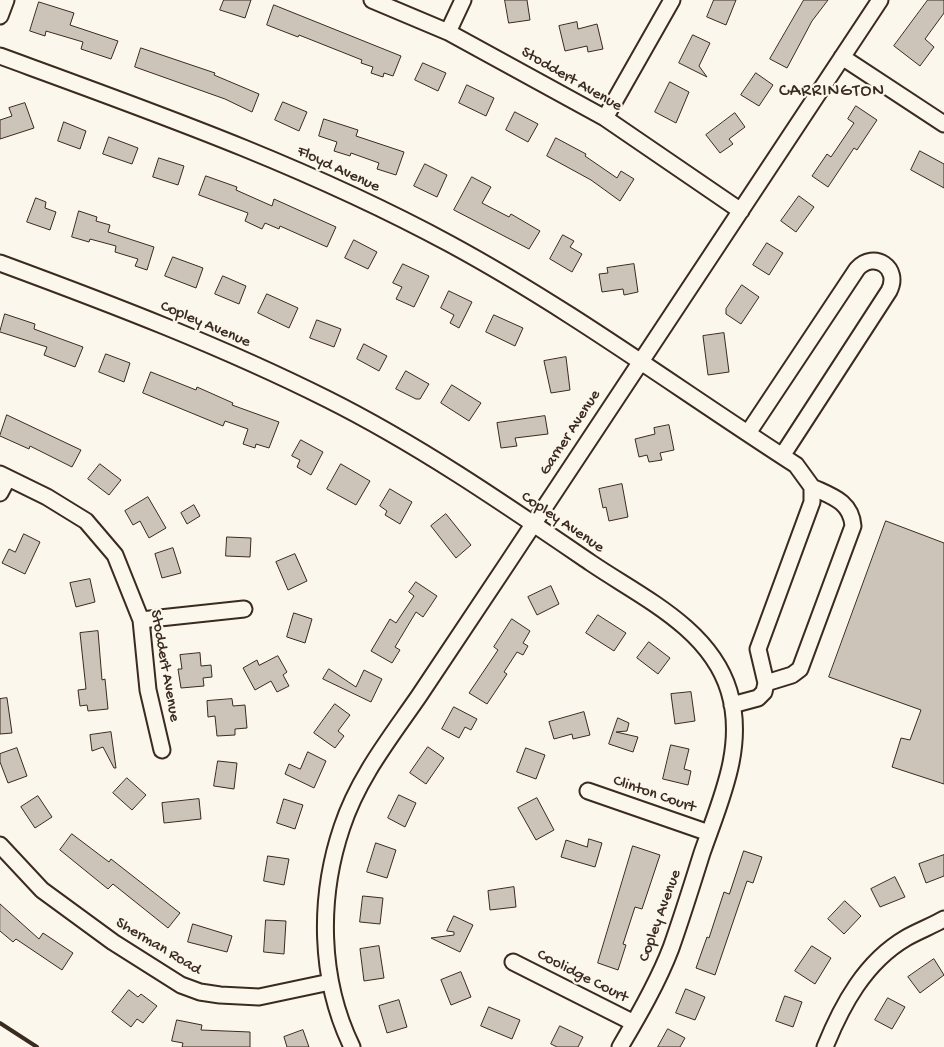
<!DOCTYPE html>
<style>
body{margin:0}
canvas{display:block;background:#fbf7ec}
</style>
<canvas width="944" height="1047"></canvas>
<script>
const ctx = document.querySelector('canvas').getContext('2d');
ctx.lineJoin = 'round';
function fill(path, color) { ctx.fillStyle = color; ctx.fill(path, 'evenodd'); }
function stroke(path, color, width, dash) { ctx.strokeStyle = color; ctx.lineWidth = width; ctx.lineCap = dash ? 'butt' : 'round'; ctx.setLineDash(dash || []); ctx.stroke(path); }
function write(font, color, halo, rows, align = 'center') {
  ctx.font = font + ' "Gochi Hand",sans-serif'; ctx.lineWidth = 4.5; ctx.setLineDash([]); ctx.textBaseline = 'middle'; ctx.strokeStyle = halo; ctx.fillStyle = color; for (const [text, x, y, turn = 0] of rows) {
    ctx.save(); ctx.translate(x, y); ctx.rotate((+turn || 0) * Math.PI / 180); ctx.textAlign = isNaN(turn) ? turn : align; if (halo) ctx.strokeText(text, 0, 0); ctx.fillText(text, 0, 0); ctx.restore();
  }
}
const building = new Path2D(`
 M224 0H251L245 18 220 10Z
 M505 0H527L530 20 509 23Z
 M714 0H736L726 25 707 17Z
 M804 0H828L812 21 787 68 770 59Z
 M928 0H944V13L925 39 934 47 920 66 894 46Z
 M39 2 74 13 70 25 118 41 111 59 81 49 83 42 46 31 45 36 30 31Z
 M274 5 401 56 393 76 384 73 383 77 371 73 373 67 361 63 362 60 299 35 298 37 267 25Z
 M577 22 578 29 597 24 603 49 588 52 587 46 565 51 559 26Z
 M693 35 710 43 699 66 707 77 679 63Z
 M141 48 215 73 214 75 259 94 252 112 225 99 135 67Z
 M423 63 446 73 438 91 415 80Z
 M756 73 773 85 759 106 741 95Z
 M670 82 689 92 676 123 655 112Z
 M467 85 494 98 486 116 459 103Z
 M283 102 307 112 299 131 275 120Z
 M25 103 34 128 0 139V120L12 116 9 108Z
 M856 106 877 120 857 150 854 148 828 187 812 176 827 154 831 157 854 123 848 119Z
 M515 112 538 124 528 142 506 130Z
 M735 113 745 127 729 139 733 144 720 153 706 135Z
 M324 119 358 130 356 136 404 152 396 175 377 169 379 163 351 153 350 156 334 151 337 142 319 136Z
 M64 122 86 131 80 149 58 141Z
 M109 137 138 148 132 164 103 154Z
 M556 138 586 154 585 156 617 178 621 171 634 179 620 201 591 180 547 156Z
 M920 151 944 164V188L911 170Z
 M159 158 184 166 178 185 153 177Z
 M425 164 447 175 437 197 414 186Z
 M206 176 237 187 236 190 272 206 274 199 336 227 327 247 280 226 279 229 265 223 262 229 245 221 248 213 199 195Z
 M472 177 491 187 482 203 509 217 511 214 540 231 529 249 454 210Z
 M799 196 814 207 796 232 781 221Z
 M36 198 46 202 45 208 56 212 50 230 27 222Z
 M79 211 97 217 96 221 110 225 108 232 154 247 147 270 135 266 138 259 115 252 116 246 90 239 89 242 72 237Z
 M563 235 574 241 570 247 582 254 572 272 550 259Z
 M354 240 377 252 368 269 345 258Z
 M767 243 783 253 769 275 753 265Z
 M173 257 203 268 196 288 165 276Z
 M403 264 429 276 414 307 396 299 402 287 393 283Z
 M634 264 638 292 624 295 623 289 602 292 599 274 608 273 607 268Z
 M223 276 246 286 239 304 215 294Z
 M742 285 759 297 741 324 726 314V309Z
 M449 291 472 302 459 328 450 323 454 315 441 308Z
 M267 294 298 308 289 328 258 313Z
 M5 314 35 324 34 329 83 347 75 367 44 355 47 347 0 332Z
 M494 315 523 328 515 346 486 332Z
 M317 320 341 329 334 347 310 338Z
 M724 333 729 372 708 375 703 336Z
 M364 344 387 356 379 371 357 359Z
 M106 354 130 363 124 382 99 372Z
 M566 357 570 390 551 393 544 361Z
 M406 371 429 384 420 399H416L396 389Z
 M151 372 196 390 197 387 233 403 232 405 279 422 269 448 256 444 255 448 243 444 248 429 225 421 223 426 143 393Z
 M452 385 481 403 469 421 441 403Z
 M7 415 81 450 72 467 30 446 29 449 0 436Z
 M545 416 548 434 515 438 517 446 501 448 497 423Z
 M669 425 674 450 660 453 662 460 649 462 647 455 639 457 635 439 655 434 654 428Z
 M301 440 323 452 311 475 297 467 300 460 292 456Z
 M100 464 121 480 109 495 88 479Z
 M341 464 370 481 356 505 327 489Z
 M622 484 628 517 609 521 606 507 603 508 599 489Z
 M390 489 412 502 400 524 385 515 387 511 380 506Z
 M148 497 166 528 149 538 140 521 133 525 125 511Z
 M194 505 200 516 187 524 181 513Z
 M446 514 471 545 456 558 431 526Z
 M886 521 944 543V784L892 767 901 738 910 740 921 710 829 677Z
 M24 534 40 542 25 574 2 563 9 549 15 552Z
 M227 537 251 538 250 557 226 556Z
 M173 548 181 573 162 578 155 554Z
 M295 554 307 581 288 590 276 562Z
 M90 579 95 602 76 607 70 583Z
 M416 582 437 596 423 617 416 612 395 647 400 650 392 663 371 651 390 619 396 623 414 596 409 592Z
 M551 586 559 604 537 615 528 597Z
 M294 613 312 619 305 643 287 637Z
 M598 615 626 633 614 651 586 633Z
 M512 619 530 631 523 643 528 646 523 655 517 652 504 672 507 674 487 704 469 693 498 650 494 647Z
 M98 631 102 680 105 679 108 709 88 711 87 705 80 706 78 690 86 689 80 633Z
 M649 642 670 658 658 674 637 658Z
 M200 653 201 666 211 665 212 677 203 678 204 686 181 688 178 669H182L180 655Z
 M278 656 287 672 283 675 289 686 277 692 271 681 255 690 243 668 257 660 259 665Z
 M329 669 356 687 364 670 382 679 371 702 323 679Z
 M691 692 695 721 675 724 671 694Z
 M7 698 12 733 0 734V699Z
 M232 699 233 706 245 705 247 728 235 729V735L217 736 215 716 208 717 207 701Z
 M335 704 350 715 338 731 344 736 335 748 314 733Z
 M454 707 477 719 471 730 465 727 459 738 442 729Z
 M584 712 590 735 573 739 572 734 554 739 549 722Z
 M618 718 629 723 627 731 616 732 638 737 633 752 609 744Z
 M111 732 116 768H114L103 747 92 751 90 735Z
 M671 745 689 749 684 769 691 771 688 785 663 779Z
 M428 747 444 758 426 784 410 773Z
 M17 748 27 776 8 783 0 762V754Z
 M526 748 545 755 536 779 517 772Z
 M308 752 326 761 314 788 285 774 289 764 300 769Z
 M218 761 237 763 234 789 214 786Z
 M127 778 146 795 132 810 113 793Z
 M399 795 416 803 405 827 388 818Z
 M38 796 52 817 35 828 21 807Z
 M537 798 554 830 536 840 518 808Z
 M199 799 201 819 164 823 162 803Z
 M284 799 303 805 295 829 277 823Z
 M72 834 109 862 111 859 180 913 168 928 113 884 108 889 60 850Z
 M589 839 602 843 595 867 561 857 566 840 587 847Z
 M376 843 396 850 387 878 367 872Z
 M633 846 660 855 642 909 635 907 623 944 626 945 618 970 598 963Z
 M744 851 762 857 753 883 747 881 715 975 696 968 707 937 709 938 724 892 729 894Z
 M944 855V876L926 883 919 864Z
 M268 856 289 859 284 885 264 881Z
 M895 877 905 897 880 907 871 889Z
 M514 887 516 907 490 910 488 891Z
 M363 896 383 898 380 924 360 922Z
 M845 901 861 916 844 934 828 919Z
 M0 904 39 939 43 933 73 953 62 970 16 939 13 942 0 931Z
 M454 916 473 925 460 952 431 938 454 935V932L447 931Z
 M266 920 286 921 284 954 264 952Z
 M193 924 232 936 227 952 188 942Z
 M379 946 384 978 364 981 360 949Z
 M812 946 831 958 815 984 795 971Z
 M934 959 944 975 920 993 908 977Z
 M461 972 471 997 451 1005 441 980Z
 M686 989 705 997 695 1020 676 1013Z
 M129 990 138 997 141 994 157 1006 143 1023 137 1019 131 1027 112 1012Z
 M785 996 802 1002 793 1027 776 1021Z
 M888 998 905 1007 892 1029 875 1020Z
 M399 1000 407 1027 387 1033 379 1006Z
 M489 1007 520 1020 512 1039 481 1026Z
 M177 1020 202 1025 201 1030 250 1032V1047H182L183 1043 172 1041Z
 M560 1026 583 1037 578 1047H557L551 1044Z
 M668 1029 685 1038 680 1047H658Z
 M303 1030 309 1047H287L284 1037Z`);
fill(building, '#ccc4b9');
stroke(building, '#3b2a1e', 1);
const minor = new Path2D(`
 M372 0 448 32 605 118 741 211
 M0 16 6 0
 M448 32 463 0
 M0 56C153 112 306 166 450 244 570 309 681 391 796 465L812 487V502L758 649 766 683 764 692 758 698 732 705
 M842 57 944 124
 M605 118 672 0
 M0 263C111 304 221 346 327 399 419 445 506 505 591 563 641 597 710 628 729 691 746 747 720 801 702 853 692 885 682 917 671 948 658 982 639 1015 620 1047
 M748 433 857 269C874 250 901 268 889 291L782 456
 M0 474 47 497 86 521 115 555 141 620 148 690 162 750
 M0 493 8 478
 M141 620 244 609
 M766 683 792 675 800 669 853 526C851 501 831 496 812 487
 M588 791 709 833
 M0 845 42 890 113 942 181 985 200 992 220 995 259 997 330 982
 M513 962 634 1023
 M352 1047C319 979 318 898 342 827 358 778 390 738 419 696 448 653 477 609 507 564 631 376 755 188 880 0
 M825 1047C842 1005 865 962 906 938 918 931 932 926 944 919`);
stroke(minor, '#3b2a1e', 19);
stroke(minor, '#fbf7ec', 15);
stroke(new Path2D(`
 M0 1023 37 1047`), '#3b2a1e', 4);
write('16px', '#3b2a1e', '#fbf7ec', [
 ["Stoddert Avenue",571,80,30],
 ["Floyd Avenue",338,170,25],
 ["Copley Avenue",205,325,23],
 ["Garner Avenue",571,433,-57],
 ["Copley Avenue",562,523,34],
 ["Stoddert Avenue",164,666,80],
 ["Clinton Court",654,795,19],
 ["Copley Avenue",661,916,-70],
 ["Sherman Road",158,947,31],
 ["Coolidge Court",582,977,27]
]);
ctx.letterSpacing = '1px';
write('18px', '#3b2a1e', '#fbf7ec', [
 ["CARRINGTON",832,92]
]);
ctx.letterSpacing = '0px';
</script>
